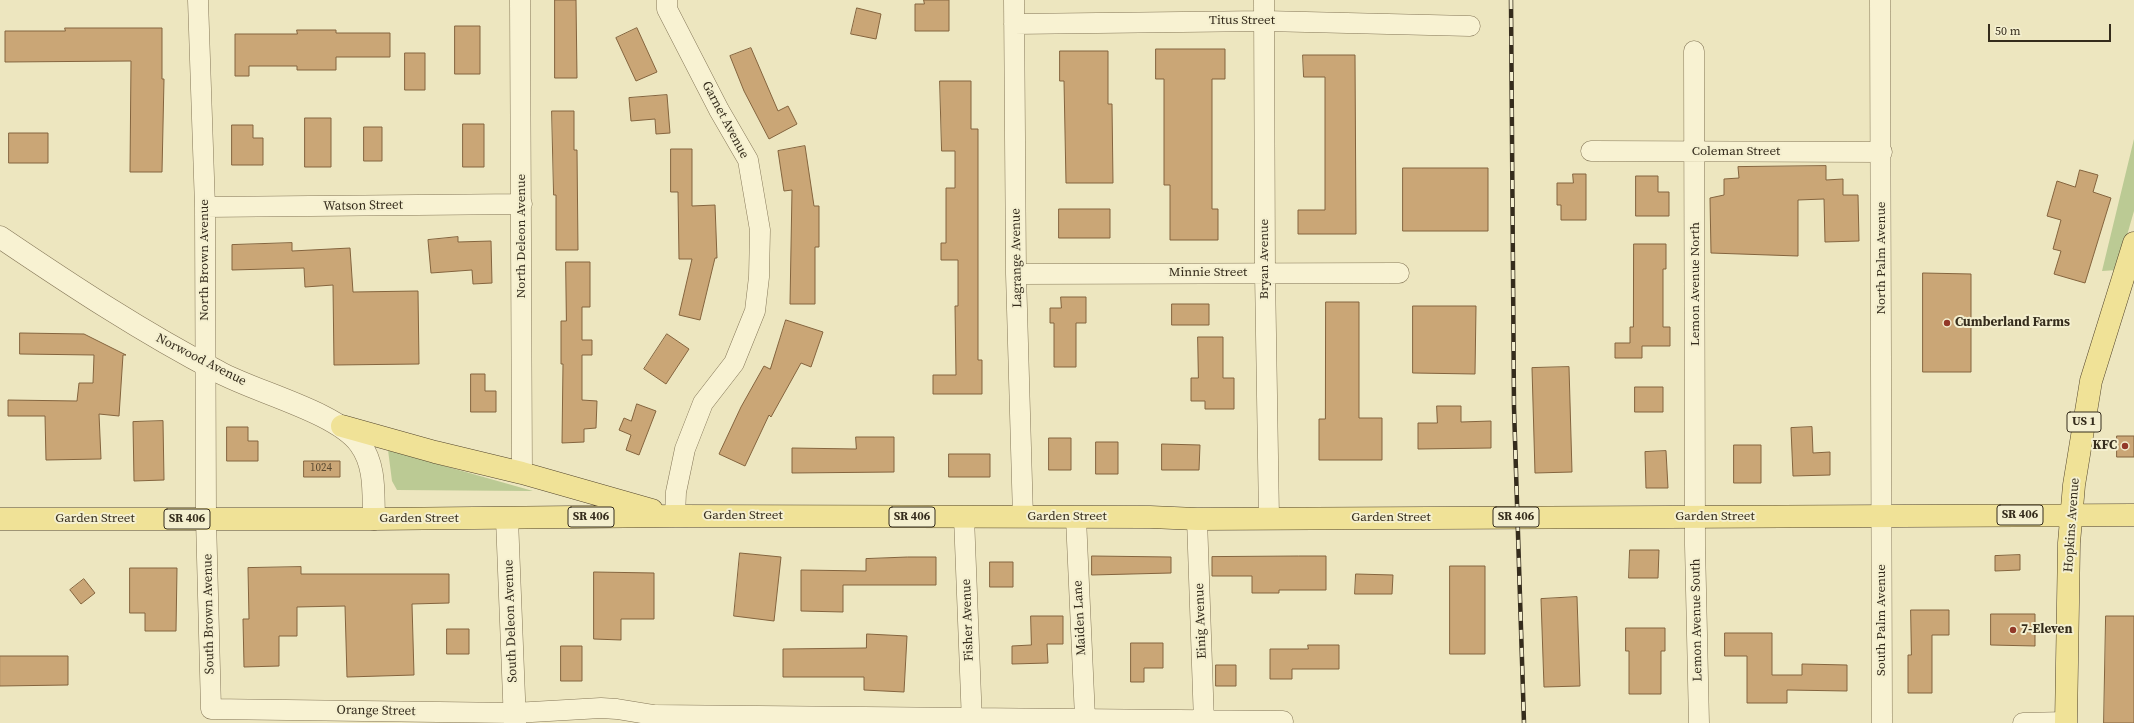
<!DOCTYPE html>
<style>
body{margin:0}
#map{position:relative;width:2134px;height:723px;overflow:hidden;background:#ede6bf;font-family:"Source Serif 4",serif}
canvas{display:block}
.scale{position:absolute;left:1988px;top:24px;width:123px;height:18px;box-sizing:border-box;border:2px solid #352c1c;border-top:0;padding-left:5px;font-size:12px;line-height:14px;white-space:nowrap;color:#352c1c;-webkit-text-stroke:3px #f4efcf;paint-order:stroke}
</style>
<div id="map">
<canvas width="2134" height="723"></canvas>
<div class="scale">50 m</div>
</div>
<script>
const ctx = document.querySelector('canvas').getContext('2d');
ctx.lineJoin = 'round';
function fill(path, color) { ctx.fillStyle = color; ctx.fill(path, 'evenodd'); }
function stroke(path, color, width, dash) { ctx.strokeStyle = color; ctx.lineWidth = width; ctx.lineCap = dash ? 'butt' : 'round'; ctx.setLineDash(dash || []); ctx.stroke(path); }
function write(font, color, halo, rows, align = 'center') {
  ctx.font = font + ' "Source Serif 4",serif'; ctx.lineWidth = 4; ctx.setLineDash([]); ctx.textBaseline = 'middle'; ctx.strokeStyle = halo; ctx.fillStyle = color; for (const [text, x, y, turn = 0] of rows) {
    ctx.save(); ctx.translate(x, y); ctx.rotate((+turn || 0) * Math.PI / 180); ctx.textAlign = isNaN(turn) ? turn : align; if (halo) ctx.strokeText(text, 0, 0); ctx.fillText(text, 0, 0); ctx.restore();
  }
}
fill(new Path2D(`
 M2134 139V211L2117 270 2102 271Z
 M388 450 533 491 397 490 392 481Z`), '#bbca94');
const building = new Path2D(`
 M555 0H576L577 78H555Z
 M924 0H949V31H915V4H924Z
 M857 8 881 14 876 39 851 34Z
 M455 26H480V74H455Z
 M65 28H162V79H164L162 172H130L131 61 5 62V31H65Z
 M637 28 657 72 636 81 616 38Z
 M297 30H336V33H390V57H336V70H297V66H249V76H235V34H297Z
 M751 48 778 111 788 106 797 124 769 139 744 91 730 56Z
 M1156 49H1225V79H1212V209H1218V240H1170V185H1164V79H1156Z
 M1060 51H1108V104H1112L1113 183H1066L1064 81H1060Z
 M405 53H425V90H405Z
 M1303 55H1355L1356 234H1298V210H1325V77H1304Z
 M940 81H971V129H978V360H982V394H933V375H956L955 306H958V260H941V243H946V188H955V151H942Z
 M667 95 670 133 656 134 655 119 631 121 629 98Z
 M552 111H574V150H577L578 250H556V195H554Z
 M305 118H331V167H305Z
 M463 124H484V167H463Z
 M232 125H253V138H263V165H232Z
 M364 127H382V161H364Z
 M9 133H48V163H9Z
 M805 146 814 206H819V247H815V304H790L792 190 784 191 778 151Z
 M671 149H692V206L715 205 717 258H715L700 320 679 315 692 259H679L678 192H671Z
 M1826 166V180L1843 179V195H1858L1859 241 1825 242 1824 199 1798 200V256L1711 253 1710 198 1724 195V179L1739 178 1738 167Z
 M1403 168H1488V231H1403Z
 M2080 170 2098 175 2093 192 2111 198 2085 283 2054 274 2061 251 2053 249 2061 220 2047 216 2057 181 2075 187Z
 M1573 174H1586V220H1561V205H1557V183H1573Z
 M1636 176H1658V192H1669V216H1636Z
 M1059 209H1110V238H1059Z
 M458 237V242L491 241 492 283 473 284 472 270 431 273 428 240Z
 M292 243V251L350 248 353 292 418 291 419 364 334 365 333 285 305 287 304 268 232 270V245Z
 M1634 244H1666V269H1663V327H1670V346H1642V358H1615V343H1630V327H1633Z
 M566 262H590V307H582V340H592V355H582V400L597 401 596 428 584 429V442L562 443 563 364H561V321H566Z
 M1923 273 1971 274V372H1923Z
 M1061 297H1086V323H1076V367H1054V323H1050V308H1061Z
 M1326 302H1359V418H1382V460H1319V419H1325Z
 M1172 304H1209V325H1172Z
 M1413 306H1476L1475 374 1413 373Z
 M786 320 823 332 811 367 801 363 771 417 769 415 745 466 719 454 741 407 764 366 770 369Z
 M20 333 84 334 126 355H123L119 416 99 414 101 459 46 460 45 416H8V400L77 401 79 383H93L94 355 20 354Z
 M667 334 689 349 666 384 644 369Z
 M1198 337H1223V378H1234V409H1205V401H1191V378H1198Z
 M1569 367 1572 472 1535 473 1532 368Z
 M471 374H485V391H496V412H471Z
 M1635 387H1663V412H1635Z
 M637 404 656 411 639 455 626 450 631 435 619 430 624 418 631 421Z
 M1437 406H1461V422L1491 421V448L1418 449V423H1437Z
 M163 421 164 480 134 481 133 422Z
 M227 427H248V441H258V461H227Z
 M1812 427 1813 453 1830 452V475L1793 476 1791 428Z
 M2117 436H2134V457H2117Z
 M856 437H894V472L792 473V448L856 449Z
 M1049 438H1071V470H1049Z
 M1096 442H1118V474H1096Z
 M1162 444 1200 445 1199 470H1162Z
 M1734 445H1761V483H1734Z
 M1666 451 1668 488H1646L1645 452Z
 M949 454H990V477H949Z
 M304 461H340V477H304Z
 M1630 550H1659L1658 578H1629Z
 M740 553 781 557 774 621 734 616Z
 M2020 555V570L1995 571V556Z
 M1092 556 1171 557V573L1092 575Z
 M1299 556H1326V590H1279V593H1252V576H1212V557Z
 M908 557H936V585H843V612L801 611V570L866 571V559Z
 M990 562H1013V587H990Z
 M1450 566H1485V654H1450Z
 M301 567V574H449V603L412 604 414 675 347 677 345 606 297 607V636H279V666L244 667 243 619H249L248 568Z
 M130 568H177L176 631H145V613H130Z
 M594 572 654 573V619H621V640L594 639Z
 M1356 574 1393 575 1392 594H1355Z
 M84 579 95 593 81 604 70 590Z
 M1577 597 1580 686 1544 687 1541 599Z
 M1911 610H1949V635H1932V693H1908V655H1911Z
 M1991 614H2035V646L1991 645Z
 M1031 616H1063V644H1047L1048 663 1012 664V646L1031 645Z
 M2106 616H2134V723H2104Z
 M1626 628H1665V651H1661V694H1629V651H1626Z
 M447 629H469V654H447Z
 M1725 633H1772V675H1802V664L1847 665V691L1787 690V703H1747V656H1725Z
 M867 634 907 636 904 692 864 690V677H783V649L866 648Z
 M1131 643H1163V668H1144V682H1131Z
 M1308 645H1339V669H1292V679H1270V649H1308Z
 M561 646H582V681H561Z
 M0 656H68V685L0 686Z
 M1216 665H1236V686H1216Z`);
fill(building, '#caa676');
stroke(building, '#84643e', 1);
const minor = new Path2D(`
 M198 0 205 207 206 519 211 709 514 713 601 708 617 709 654 715 1283 721
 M520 0 522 473
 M667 0V9L719 110 748 160 760 230 759 277 755 311 734 363 703 403 685 449 676 492 675 516
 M1014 0 1016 274 1023 517
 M1264 0 1265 273 1269 518
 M1880 0 1882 723
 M1014 24 1265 21 1470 26
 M1694 51 1695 545 1699 723
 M1591 151 1882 152
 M205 207 522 204
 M1016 274 1399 273
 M964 517 972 723
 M1076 518 1085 718
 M1197 519 1204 723
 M2023 723 2066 722`);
const tertiary = new Path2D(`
 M0 237C71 285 142 332 219 372 255 392 337 412 360 444 376 466 373 493 374 519
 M507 519 515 723`);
const primary = new Path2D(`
 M342 426 435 452 522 473 652 510
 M0 519H374L675 516 1150 517 1197 519 2134 515
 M2066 723 2069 543 2074 485 2091 381 2134 243`);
stroke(minor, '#857758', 21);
stroke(tertiary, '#857758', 23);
stroke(primary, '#52442c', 23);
stroke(minor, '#f8f2d2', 20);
stroke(tertiary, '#f8f2d2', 22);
stroke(primary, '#f0e297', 22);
const rail = new Path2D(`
 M1511 0 1514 408 1524 723`);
stroke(rail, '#352c1c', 4.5);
stroke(rail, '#f4efcf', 3, [9]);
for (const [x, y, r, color] of [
 [1947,323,4,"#933929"],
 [2125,446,4,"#933929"],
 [2013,630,4,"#933929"]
]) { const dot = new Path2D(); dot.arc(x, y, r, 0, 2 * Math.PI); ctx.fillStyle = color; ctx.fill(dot); stroke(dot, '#f4efcf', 1.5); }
write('11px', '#5a4a32', null, [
 ["1024",321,468]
]);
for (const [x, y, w] of [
 [2084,422,34],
 [2020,515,46],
 [591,517,46],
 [912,517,46],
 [1516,517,46],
 [187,519,46]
]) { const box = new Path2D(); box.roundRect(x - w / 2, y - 10, w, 20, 3); ctx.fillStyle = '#f4efcf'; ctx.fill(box); stroke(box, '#352c1c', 1); }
write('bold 12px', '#352c1c', null, [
 ["US 1",2084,422],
 ["SR 406",2020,515],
 ["SR 406",591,517],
 ["SR 406",912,517],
 ["SR 406",1516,517],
 ["SR 406",187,519]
]);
write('13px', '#352c1c', '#f4efcf', [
 ["Titus Street",1242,21],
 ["Garnet Avenue",725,120,62],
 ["Coleman Street",1736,152],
 ["Watson Street",363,206,-1],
 ["North Deleon Avenue",522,236,-90],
 ["Lagrange Avenue",1017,258,-91],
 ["North Palm Avenue",1882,258,-90],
 ["Bryan Avenue",1265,259,-90],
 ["North Brown Avenue",205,260,-90],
 ["Minnie Street",1208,273],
 ["Lemon Avenue North",1696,284,-90],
 ["Norwood Avenue",201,360,27],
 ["Garden Street",743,516],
 ["Garden Street",1067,517],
 ["Garden Street",1715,517],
 ["Garden Street",1391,518],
 ["Garden Street",95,519],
 ["Garden Street",419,519],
 ["Hopkins Avenue",2072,525,-86],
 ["South Brown Avenue",209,614,-91],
 ["Maiden Lane",1080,618,-93],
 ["Fisher Avenue",968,620,-92],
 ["Lemon Avenue South",1697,620,-91],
 ["South Palm Avenue",1882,620,-90],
 ["South Deleon Avenue",511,621,-92],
 ["Einig Avenue",1201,621,-92],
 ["Orange Street",376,711,1]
]);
write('bold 13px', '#352c1c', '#f4efcf', [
 ["Cumberland Farms",1955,323],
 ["KFC",2117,446,"right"],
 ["7-Eleven",2021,630]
], 'left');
</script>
